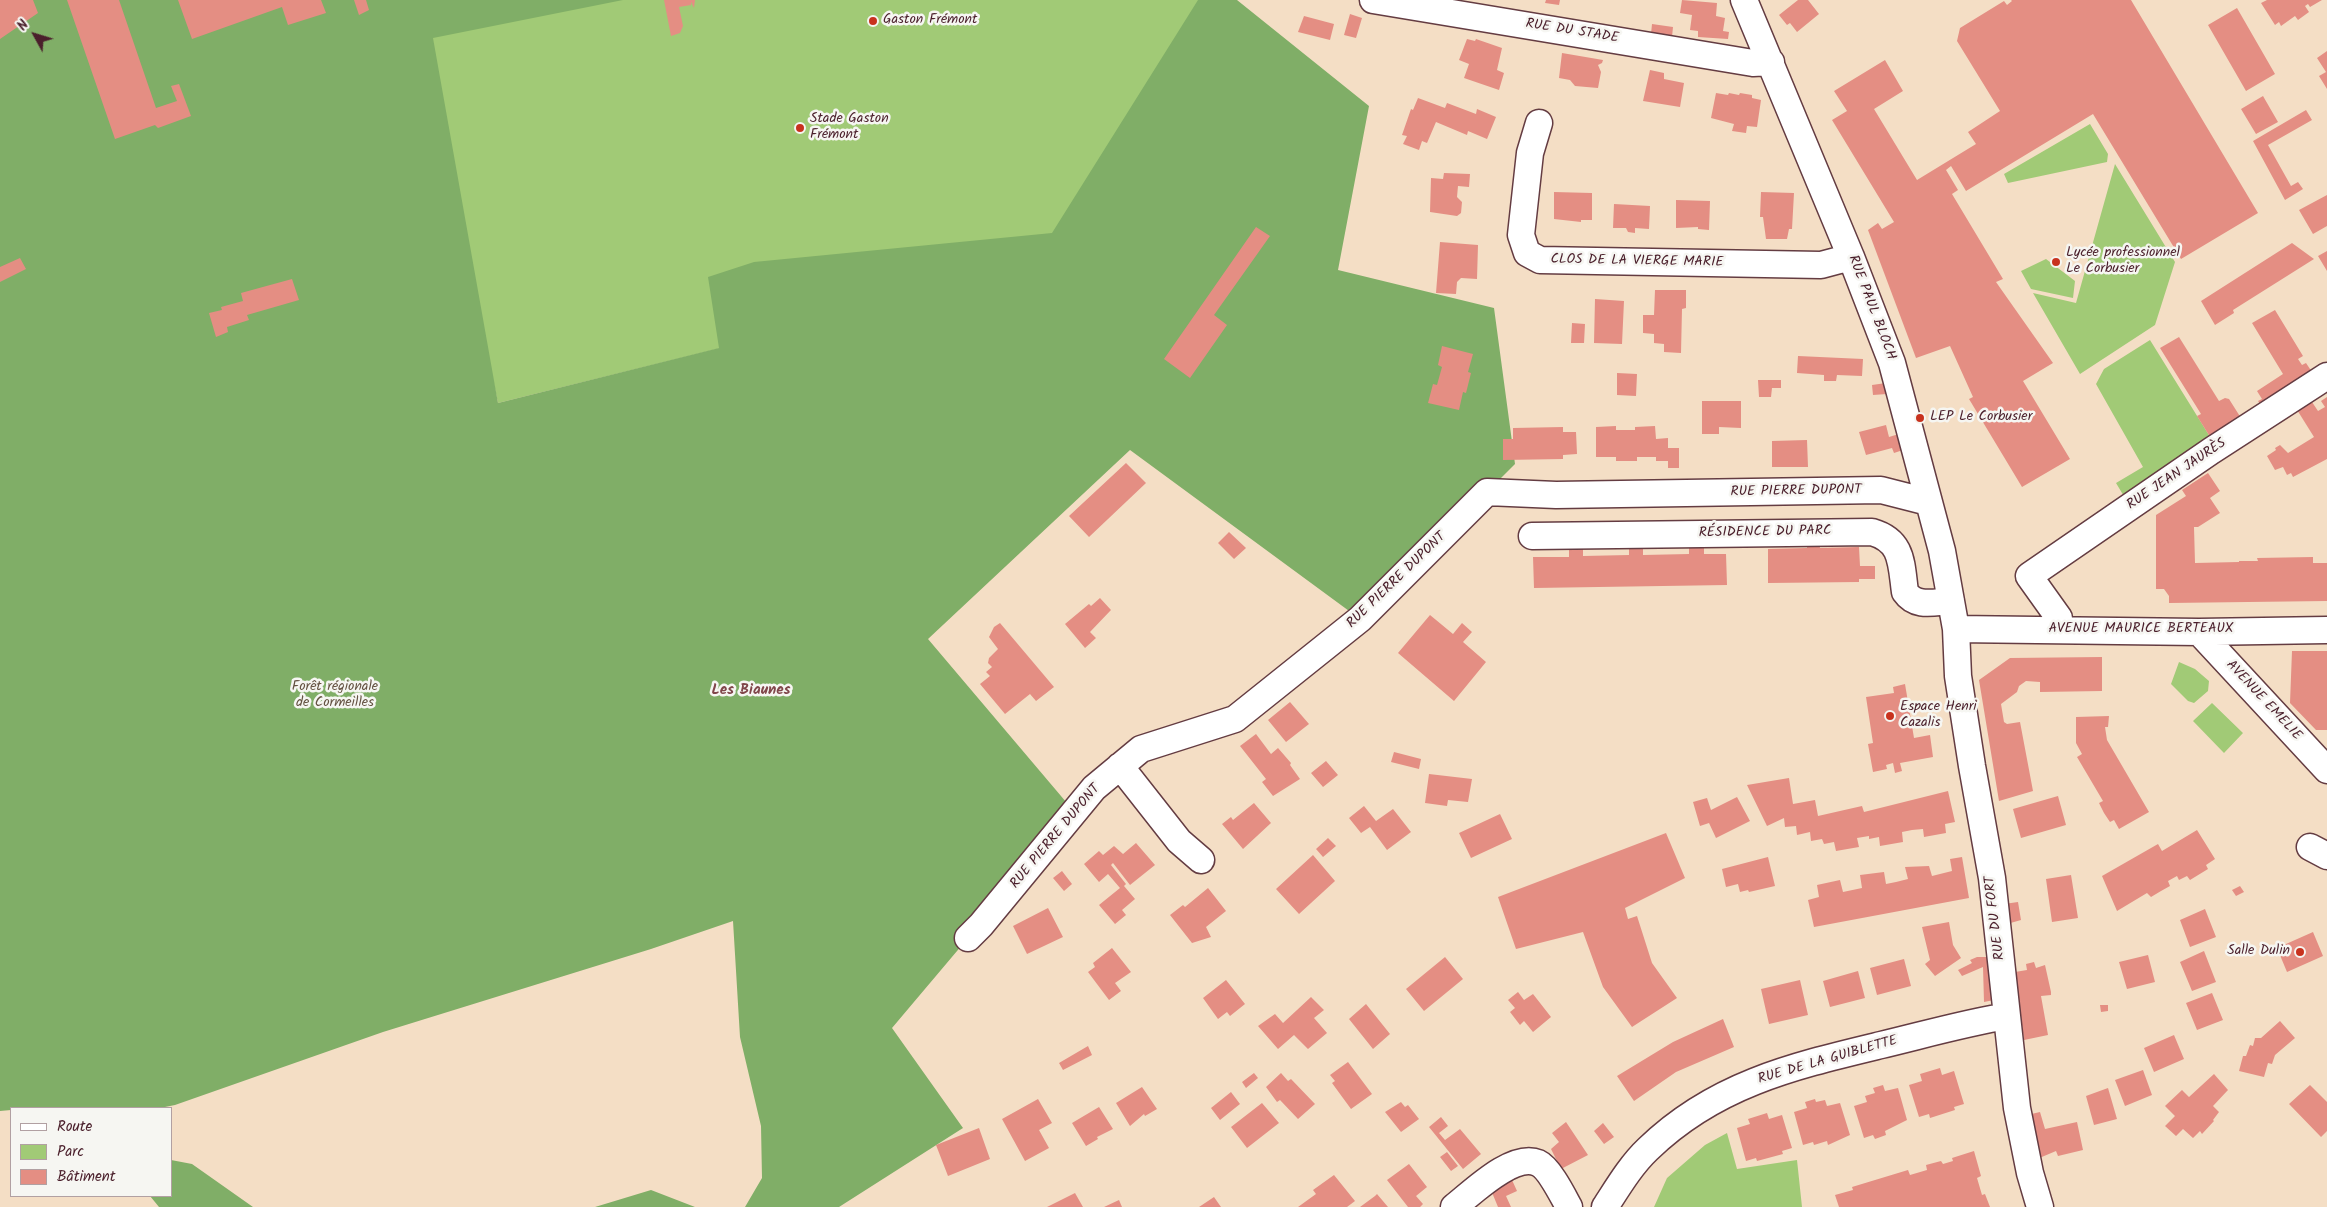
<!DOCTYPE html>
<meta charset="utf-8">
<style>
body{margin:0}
#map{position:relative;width:2327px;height:1207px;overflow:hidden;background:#f4dec5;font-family:Kalam,sans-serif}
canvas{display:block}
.legend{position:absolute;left:10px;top:1107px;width:162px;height:90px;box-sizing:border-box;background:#f6f6f2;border:1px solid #b1a0a2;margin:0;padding:6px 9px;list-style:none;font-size:15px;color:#4a1f2b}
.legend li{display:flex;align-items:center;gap:10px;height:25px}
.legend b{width:25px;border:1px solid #b1a0a2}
.north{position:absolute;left:10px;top:10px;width:50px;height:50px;-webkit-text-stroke:4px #f6f6f2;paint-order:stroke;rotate:309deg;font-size:14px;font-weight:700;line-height:20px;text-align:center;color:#4a1f2b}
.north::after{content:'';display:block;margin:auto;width:18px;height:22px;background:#4a1f2b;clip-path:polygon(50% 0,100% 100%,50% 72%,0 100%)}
</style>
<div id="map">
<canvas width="2327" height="1207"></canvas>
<ul class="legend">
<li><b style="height:6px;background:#fff"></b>Route</li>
<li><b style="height:14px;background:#a1ca76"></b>Parc</li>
<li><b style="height:14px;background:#e48e83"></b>Bâtiment</li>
</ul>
<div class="north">N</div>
</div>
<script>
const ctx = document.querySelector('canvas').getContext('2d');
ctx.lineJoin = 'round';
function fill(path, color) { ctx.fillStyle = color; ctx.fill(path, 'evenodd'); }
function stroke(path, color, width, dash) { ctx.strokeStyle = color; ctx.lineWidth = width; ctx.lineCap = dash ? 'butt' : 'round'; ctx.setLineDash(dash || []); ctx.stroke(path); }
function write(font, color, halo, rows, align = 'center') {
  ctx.font = font + ' Kalam,sans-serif'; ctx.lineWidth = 5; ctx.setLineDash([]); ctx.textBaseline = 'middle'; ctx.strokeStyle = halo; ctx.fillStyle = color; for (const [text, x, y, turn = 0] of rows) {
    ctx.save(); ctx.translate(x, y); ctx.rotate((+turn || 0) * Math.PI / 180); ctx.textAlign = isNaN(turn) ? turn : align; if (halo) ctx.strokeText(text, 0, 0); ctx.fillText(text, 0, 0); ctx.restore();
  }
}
fill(new Path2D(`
 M413 0H1231L1090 257 498 403Z
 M2090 124 2108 154 2107 162 2008 183 2004 174Z
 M2115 164 2175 262 2155 325 2080 374 2033 293 2076 303Z
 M2046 259 2075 281 2073 298 2031 289 2021 271Z
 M2150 340 2212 440 2125 498 2116 483 2143 467 2096 384 2104 369Z
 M2179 662 2195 669 2209 681 2208 691 2194 703 2188 701 2171 684Z
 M2212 703 2243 733 2224 753 2193 721Z
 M1727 1133 1737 1169 1797 1160 1802 1207H1654L1667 1178 1705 1145Z`), '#a1ca76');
fill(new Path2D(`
 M0 0H623L433 38 498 403 719 348 708 277 754 262 1052 233 1198 0H1237L1369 106 1338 270 1494 308 1515 464 1360 619 1130 450 928 639 1072 809 968 938 892 1028 963 1128 839 1207H745L762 1178 761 1126 740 1037 733 921 651 949 383 1032 175 1105 160 1108H11V1110L0 1111Z
 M171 1160 192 1164 253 1207H159L150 1196H171Z
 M651 1190 695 1207H595Z`), '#80ae67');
fill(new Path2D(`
 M0 0H33L38 13 0 39Z
 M67 0H119L156 108 177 101 171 86 179 84 191 116 158 128 155 125 115 139Z
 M178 0H321L326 13 288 25 282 7 192 39Z
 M354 0H366L369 10 359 15Z
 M664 0H695L694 8 691 2V5L679 7 683 26 680 33 671 36Z
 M1546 0H1560L1559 5 1545 3Z
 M1682 0 1717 3 1716 16 1725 18 1723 31 1729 32 1728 39 1698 37V31L1690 30 1692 15 1680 13Z
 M1798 0H1808L1819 14 1797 32 1790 23 1787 25 1779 15Z
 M2011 0H2131L2258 213 2181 259 2093 114 1966 191 1951 166 1946 170 1958 190 1952 194 2003 279 1996 282 2053 363 2023 381 2070 459 2022 487 1969 399 1973 397 1950 346 1916 358 1868 230 1878 223 1882 229 1894 222 1832 120 1847 111 1834 91 1885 60 1903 91 1874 109 1917 180 1976 144 1968 132 2000 111 1957 41 1960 28 2004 1 2007 5 2012 1Z
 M2267 0H2322L2310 7 2308 4 2305 6 2309 12 2298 20 2295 16 2281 26 2279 22 2275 25 2261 3Z
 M2237 8 2275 74 2246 91 2208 25Z
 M1350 14 1362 18 1356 38 1344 35Z
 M1304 16 1334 24 1330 40 1298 32Z
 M1652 24 1673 27 1672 37 1651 34Z
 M1467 39 1475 41 1476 39 1502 48 1497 70 1504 73 1499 90 1464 78 1469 64 1459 60Z
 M2327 51V89L2319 76 2326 72 2317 58Z
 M1562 53 1603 60 1602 63 1598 65 1601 72 1598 88 1575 86 1570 80 1559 78Z
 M1650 70 1664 73V79L1684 83 1680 107 1643 101Z
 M1716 93 1728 95 1729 93 1739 95 1740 93 1752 95V98L1761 100 1757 127 1747 126 1746 133 1732 131 1734 124 1711 118Z
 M2263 96 2278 122 2256 134 2241 109Z
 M1418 98 1445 108 1447 103 1476 114 1477 109 1496 117 1487 139 1468 131 1467 135 1436 122 1427 143 1422 141 1419 150 1403 144 1407 136 1402 135 1411 109 1413 110Z
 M2306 110 2312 120 2268 145 2291 186 2298 182 2303 189 2285 200 2253 141Z
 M1444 173 1470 174 1469 187 1458 186 1457 197 1462 202 1461 213 1457 216 1430 212 1431 178 1443 179Z
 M1554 192 1592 193V220H1581V222L1554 219Z
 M1761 192 1794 193 1792 229H1789L1787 239H1766L1763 217H1760Z
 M2327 195V226L2313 234 2299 210Z
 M1676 200 1710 201 1709 230 1698 229V227L1676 228Z
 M1614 204 1650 206 1649 229 1635 228V233L1628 232 1626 228H1613Z
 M1256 227 1270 236 1214 315 1227 325 1190 378 1164 359Z
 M1440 242 1478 245 1477 279 1461 278 1457 282 1456 294 1436 293Z
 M2292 243 2314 259 2233 310 2234 313 2215 325 2201 301Z
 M2327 251V271L2318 256Z
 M20 258 26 269 0 282V267Z
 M292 279 299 300 247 315 249 320 227 327 228 332 216 337 209 313 222 310 221 307 243 301 241 293Z
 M1655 290H1686V308L1682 309 1681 353 1664 352V344L1654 343V334L1643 333V315H1654Z
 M1595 299 1624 301 1622 344 1594 343Z
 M2275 310 2303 356 2298 359 2302 365 2306 363 2314 375 2261 405 2258 401 2262 399 2257 391 2283 374 2252 323Z
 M1572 323 1585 324 1584 343H1571Z
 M2179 337 2219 401 2225 398 2229 399 2241 418 2212 440 2197 416 2201 414 2160 348Z
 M1442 346 1473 354 1468 372 1471 373 1466 393 1463 392 1459 410 1428 403 1433 384 1437 385 1442 367 1438 365Z
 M1798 356 1863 359 1862 376 1837 375 1836 381H1824V375L1797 373Z
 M1617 373 1637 374 1636 396 1617 395Z
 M1758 380H1781V388H1772L1771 397H1759Z
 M1886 383 1887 394 1873 395 1872 385Z
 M2308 396 2318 411 2325 407 2321 401 2327 397V459L2293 477 2291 473 2287 475 2283 467 2275 470 2267 456 2276 450 2275 448 2280 445 2288 453 2314 437 2294 405Z
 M1702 401H1741V428L1719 427V434H1702Z
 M1886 425 1889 437 1902 433 1906 449 1894 453 1892 448 1866 455 1859 432Z
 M1616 426V430H1635V427L1655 426 1656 439 1668 438V448H1679V468H1668V461H1656V457H1637V461H1616V457H1596V427Z
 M1563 427V432H1576L1577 454 1563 455V459L1503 460V439H1513V428Z
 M1807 440 1808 467H1772V441Z
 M1126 463 1146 483 1089 537 1069 516Z
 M2208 473 2220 491 2210 498 2220 513 2198 527H2194L2195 563 2239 562V561H2258L2257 558 2313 557V563H2327V601L2169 603V596L2164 589H2156V515L2186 496 2182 490Z
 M1229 532 1246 548 1234 559 1218 543Z
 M1807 539 1819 543 1820 548 1859 547 1860 566H1875V579H1859V582L1768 583V549L1807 548Z
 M1689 544H1704V554H1726L1727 585 1534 588 1533 557H1569V546H1583V556L1629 555V545H1643V555L1689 554Z
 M1100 598 1111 610 1090 632 1096 638 1085 648 1065 624 1089 604 1091 606Z
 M1430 615 1453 634 1462 623 1472 632 1463 642 1486 662 1454 701 1398 653Z
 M1000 623 1054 687 1036 701 1030 694 1005 714 980 684 990 676 986 672 992 667 988 663 989 658 998 649 989 637 994 627Z
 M2292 651H2327V730H2316L2290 703Z
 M2102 657V691L2040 692V682L2026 681 2019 686 2017 692 2001 704 2004 722 2007 724 2020 722 2033 791 1999 801 1979 680 2010 658Z
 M1905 684 1914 738 1930 735 1933 757 1900 763 1902 771 1895 773 1893 763 1886 765 1887 769 1873 772 1868 744 1873 743 1866 697 1894 693 1893 687Z
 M1290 702 1309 724 1286 742 1268 720Z
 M2109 716 2108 727H2105L2107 740 2149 812 2119 829 2114 820 2110 822 2104 813 2099 803 2103 801 2077 757 2082 754 2076 743V717Z
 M1256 734 1271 754 1278 748 1291 763 1290 765 1300 779 1273 796 1262 782 1266 779 1240 746Z
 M1394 752 1421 759 1419 769 1391 762Z
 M1326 761 1338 775 1323 787 1311 773Z
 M1429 774 1472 779 1468 802 1448 800 1447 806 1425 803Z
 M1789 778 1793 804 1815 800 1818 816 1862 806 1864 812 1948 791 1955 822 1945 824 1946 833 1924 837 1923 829 1912 830 1902 832 1903 842 1880 846 1879 837 1869 839V836L1857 838 1859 847 1836 851 1834 842 1824 844 1822 839 1811 841 1810 832 1797 835 1796 826 1785 827 1784 818 1767 826 1747 785Z
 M2058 796 2066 825 2021 838 2013 809Z
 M1737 797 1750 821 1716 838 1709 823 1700 826 1693 802 1707 798 1711 810Z
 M1254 803 1271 823 1243 849 1222 824 1231 817 1233 820Z
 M1364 806 1376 821 1393 809 1411 832 1387 850 1370 827 1361 833 1349 818Z
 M1500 814 1512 839 1471 858 1459 833Z
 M2197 830 2215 859 2206 865 2208 869 2190 880 2187 876 2179 880 2177 876 2168 881 2170 886 2161 891 2151 897 2147 893 2117 911 2102 876 2158 844 2162 851Z
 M1666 833 1685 878 1625 908 1628 919 1637 916 1652 963 1677 998 1632 1027 1603 987 1583 932 1516 949 1498 897Z
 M1328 838 1336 846 1323 857 1316 849Z
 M1136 843 1155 865 1130 885 1113 863 1111 865 1126 884 1124 886 1135 899 1122 910 1126 915 1115 924 1099 905 1120 888 1108 874 1099 882 1084 864 1099 851 1103 855 1114 846 1123 854Z
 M1313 855 1335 881 1299 914 1276 889Z
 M1768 857 1775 886 1749 892 1748 890 1740 892 1738 884 1726 887 1722 869Z
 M1962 857 1969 898 1814 927 1808 900 1819 897 1817 885 1840 880 1843 892 1862 888 1860 875 1884 872 1886 884 1896 882 1908 879 1905 867 1929 866 1932 876 1952 871 1950 859Z
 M1062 871 1072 884 1064 891 1053 878Z
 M2071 875 2078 918 2052 922 2046 879Z
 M2240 886 2244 892 2236 896 2232 890Z
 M1208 888 1226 911 1206 927 1211 937 1192 943 1170 915 1183 905 1185 907Z
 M2018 902 2021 920 2007 924 2004 904Z
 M1048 908 1063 937 1027 954 1013 926Z
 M2205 909 2216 937 2190 947 2180 920Z
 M1949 922 1953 945 1961 958 1935 976 1925 964 1930 960 1922 927Z
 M2313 932 2323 956 2287 972 2277 948Z
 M1112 948 1131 972 1115 983 1121 991 1109 1000 1088 972 1095 967 1093 963Z
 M2204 951 2216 982 2192 991 2180 962Z
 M2148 955 2155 982 2127 989 2119 962Z
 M1445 957 1463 979 1424 1011 1406 989Z
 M1977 957H1987V960L1997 959 1999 999 1984 1002 1983 967 1962 976 1958 970 1972 963 1970 960Z
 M1904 959 1911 986 1877 995 1870 968Z
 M2034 962 2036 968 2045 965 2051 992V995L2041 996 2048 1035 2024 1040 2015 972 2027 970 2026 964Z
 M1858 971 1865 998 1830 1007 1823 981Z
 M1226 980 1245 1004 1230 1016 1227 1012 1218 1019 1203 998Z
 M1800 980 1808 1015 1769 1024 1761 989Z
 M1518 992 1524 1000 1533 994 1551 1017 1533 1032 1524 1021 1520 1025 1510 1012 1515 1008 1508 1000Z
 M2212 993 2223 1020 2197 1030 2186 1003Z
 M1311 997 1324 1010 1314 1018 1327 1033 1308 1049 1294 1035 1278 1049 1258 1026 1275 1014 1283 1023Z
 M1366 1004 1390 1034 1373 1049 1349 1019Z
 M2100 1005H2108V1011L2101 1012Z
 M1723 1019 1734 1047 1676 1072 1634 1101 1617 1076 1673 1042Z
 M2280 1021 2295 1038 2275 1055 2272 1064 2268 1063 2264 1077 2239 1071 2243 1056H2246L2250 1045 2253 1046 2255 1038H2261Z
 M2174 1035 2184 1059 2154 1072 2144 1048Z
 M1088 1046 1092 1055 1063 1070 1059 1063Z
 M1348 1062 1372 1094 1351 1109 1332 1083 1335 1081 1330 1075Z
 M1940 1068 1942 1075 1954 1071 1964 1104 1954 1107 1955 1110 1930 1118 1929 1114 1919 1117 1909 1085 1922 1081 1920 1074Z
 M2143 1070 2152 1095 2125 1106 2115 1080Z
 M1254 1073 1258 1078 1246 1088 1242 1082Z
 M1281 1073 1288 1081 1291 1079 1315 1104 1298 1119 1280 1100 1277 1102 1266 1087Z
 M2214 1074 2228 1090 2213 1106 2219 1112 2213 1120 2214 1121 2202 1134 2200 1131 2193 1138 2183 1129 2176 1136 2165 1126 2175 1116 2165 1106 2182 1090 2189 1097Z
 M1883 1085 1885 1091 1898 1088 1907 1120 1885 1131 1886 1135 1875 1139 1873 1135 1864 1138 1854 1106 1867 1102 1865 1096 1875 1093 1873 1088Z
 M2310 1085 2327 1102V1131L2321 1137 2289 1104Z
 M1142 1087 1157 1109 1145 1116 1144 1114 1130 1126 1116 1103Z
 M2108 1088 2117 1119 2094 1125 2086 1096Z
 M1231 1092 1240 1104 1220 1120 1211 1108Z
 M1038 1099 1052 1123 1039 1130 1049 1148 1025 1161 1002 1119Z
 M1815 1099 1816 1102 1825 1100 1827 1106 1840 1103 1850 1135 1828 1145 1827 1141 1814 1145 1813 1142 1803 1145 1794 1112 1807 1108 1805 1102Z
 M1401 1102 1405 1107 1408 1105 1419 1119 1401 1132 1385 1112Z
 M1262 1103 1279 1123 1247 1148 1231 1127Z
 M1099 1107 1113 1129 1097 1137 1098 1139 1086 1146 1072 1123Z
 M2040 1112 2045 1129 2077 1122 2083 1150 2058 1156 2056 1151 2037 1159 2027 1115Z
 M1767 1113 1769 1119 1782 1115 1792 1148 1782 1151 1783 1154 1757 1161 1756 1158 1746 1161 1737 1128 1750 1124 1748 1119Z
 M1441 1117 1448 1126 1439 1133 1445 1140 1460 1129 1481 1154 1463 1169 1429 1127Z
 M1566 1122 1588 1155 1561 1169 1551 1149 1559 1142 1552 1133Z
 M1603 1123 1614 1137 1604 1144 1594 1131Z
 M979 1128 990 1159 948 1176 936 1145Z
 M1974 1151 1981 1176 1977 1178 1982 1195 1985 1194 1990 1207H1839L1835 1195 1853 1190 1852 1187 1908 1170 1910 1175 1927 1170 1926 1165 1941 1161 1943 1164 1953 1161 1952 1158Z
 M1447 1152 1458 1166 1451 1171 1440 1157Z
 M1409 1164 1427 1187 1416 1196 1423 1204 1420 1207H1408L1387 1180Z
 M1334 1175 1355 1201 1347 1207H1298L1316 1194 1313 1190Z
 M1512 1180 1517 1191 1506 1196 1511 1207H1498L1491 1190Z
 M1075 1193 1083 1207H1047Z
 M1377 1194 1388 1207H1360L1375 1196Z
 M1214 1197 1221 1207H1199Z
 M1119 1200 1122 1207H1104Z`), '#e48e83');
const minor = new Path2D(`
 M1373 0 1753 63 1771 62
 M1744 0 1851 257 1892 363 1942 551 1956 629 1958 676 1972 766 1992 878 2017 1108 2030 1173 2040 1207
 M1539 123 1530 153 1521 235 1527 253 1540 260 1821 265 1851 257
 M1532 536 1872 532C1903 541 1901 563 1905 592 1916 608 1934 602 1951 601
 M1956 629 2199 632 2327 630
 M2059 630V618L2029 576 2211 451 2327 376
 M2199 632 2327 770
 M1120 766 1179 841 1201 860
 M2310 847 2327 856
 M968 938 981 925 1094 788 1141 749 1235 719 1360 619 1487 492 1556 495 1881 490 1928 502
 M1454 1207C1472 1193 1513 1152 1538 1163 1549 1168 1563 1196 1569 1207
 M1605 1207C1618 1187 1631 1165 1648 1149 1715 1084 1794 1066 1881 1045 1923 1035 1965 1023 2007 1016`);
stroke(minor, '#643c42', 29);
stroke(minor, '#fff', 26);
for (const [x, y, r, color] of [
 [873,21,5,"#c8321e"],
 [800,128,5,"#c8321e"],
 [2056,262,5,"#c8321e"],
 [1920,418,5,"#c8321e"],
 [1890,716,5,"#c8321e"],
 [2300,952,5,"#c8321e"]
]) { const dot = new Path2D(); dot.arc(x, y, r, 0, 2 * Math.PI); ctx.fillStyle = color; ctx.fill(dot); stroke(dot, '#f6f6f2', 2); }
write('14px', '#4a1f2b', '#f6f6f2', [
 ["Gaston Frémont",883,21],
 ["Stade Gaston",810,120],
 ["Frémont",810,136],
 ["Lycée professionnel",2066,254],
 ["Le Corbusier",2066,270],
 ["LEP Le Corbusier",1930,418],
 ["Espace Henri",1900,708],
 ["Cazalis",1900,724],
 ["Salle Dulin",2290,952,"right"]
], 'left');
write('14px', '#4a1f2b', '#f6f6f2', [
 ["RUE DU STADE",1572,32,9],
 ["CLOS DE LA VIERGE MARIE",1637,262,1],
 ["RUE PAUL BLOCH",1871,308,69],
 ["RUE JEAN JAURÈS",2177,475,-34],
 ["RUE PIERRE DUPONT",1796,492,-1],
 ["RÉSIDENCE DU PARC",1765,533,-1],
 ["RUE PIERRE DUPONT",1397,581,-44],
 ["AVENUE MAURICE BERTEAUX",2141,630],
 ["AVENUE EMELIE",2263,701,47],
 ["RUE PIERRE DUPONT",1056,837,-50],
 ["RUE DU FORT",1996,918,-97],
 ["RUE DE LA GUIBLETTE",1828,1061,-16]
]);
write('14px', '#645242', '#f6f6f2', [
 ["Forêt régionale",335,688],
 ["de Cormeilles",335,704]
]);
write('bold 15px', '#80464a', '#f6f6f2', [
 ["Les Biaunes",751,691]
]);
</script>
